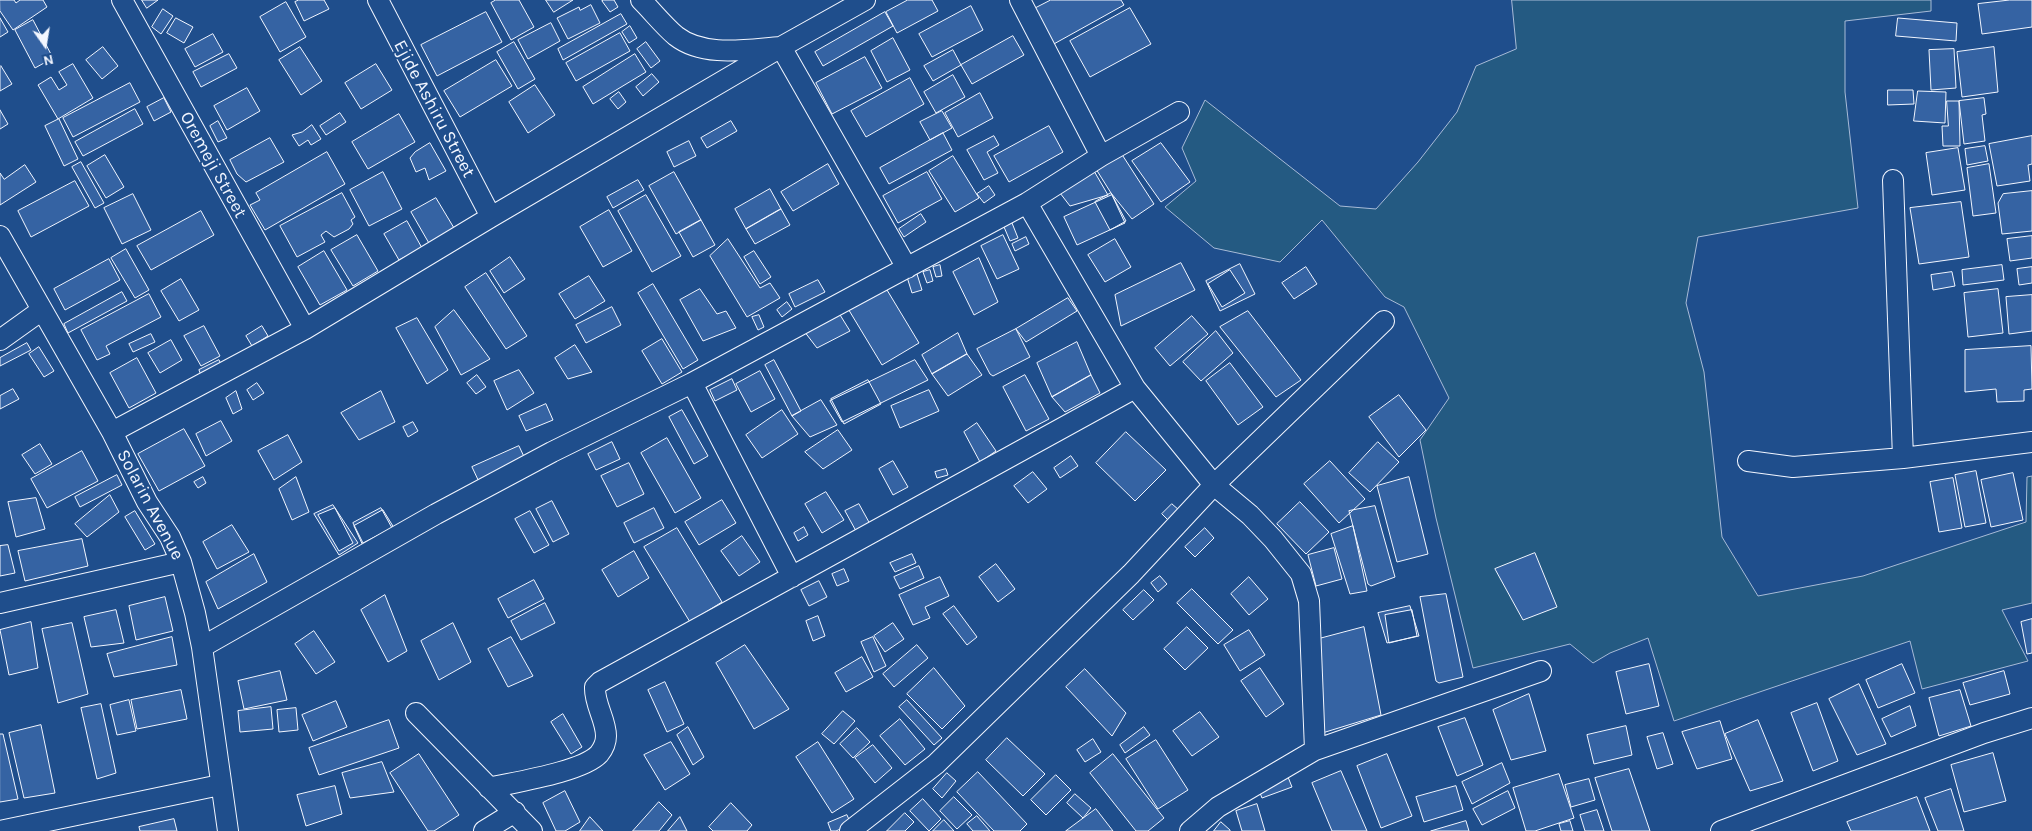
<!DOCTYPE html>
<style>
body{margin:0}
#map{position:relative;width:2032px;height:831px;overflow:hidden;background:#1f4e8c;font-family:Karla,sans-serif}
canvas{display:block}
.north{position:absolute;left:20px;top:20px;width:50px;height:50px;-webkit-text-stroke:4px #1f4e8c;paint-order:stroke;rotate:167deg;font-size:14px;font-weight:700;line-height:20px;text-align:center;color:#f2f6ff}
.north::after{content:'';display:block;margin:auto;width:18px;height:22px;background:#f2f6ff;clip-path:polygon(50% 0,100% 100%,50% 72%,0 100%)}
</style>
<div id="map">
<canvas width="2032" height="831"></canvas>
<div class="north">N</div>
</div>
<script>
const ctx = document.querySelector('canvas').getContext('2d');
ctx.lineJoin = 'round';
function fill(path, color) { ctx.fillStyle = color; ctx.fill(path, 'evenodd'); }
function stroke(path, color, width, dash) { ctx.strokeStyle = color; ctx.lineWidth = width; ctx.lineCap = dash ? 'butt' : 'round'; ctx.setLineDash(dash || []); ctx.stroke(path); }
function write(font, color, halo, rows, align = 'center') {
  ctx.font = font + ' Karla,sans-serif'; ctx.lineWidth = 4; ctx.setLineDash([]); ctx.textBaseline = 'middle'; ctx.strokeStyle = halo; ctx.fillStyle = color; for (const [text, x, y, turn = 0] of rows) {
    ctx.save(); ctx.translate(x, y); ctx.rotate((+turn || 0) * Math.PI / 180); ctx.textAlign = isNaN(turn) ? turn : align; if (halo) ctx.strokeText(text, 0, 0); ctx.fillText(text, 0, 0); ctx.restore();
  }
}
const green = new Path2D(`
 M1512 0H1931V11L1845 21V92L1858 208 1698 237 1686 303 1704 372 1722 537 1758 596 1863 576 2026 522 2027 477 2032 476V603L2002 610 2028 661 1922 689 1910 641 1674 721 1648 638 1610 653 1593 663 1570 644 1473 668 1436 518 1420 440 1449 398 1404 307 1385 297 1322 220 1280 262 1214 248 1165 207 1196 181 1182 148 1205 100 1340 206 1376 209 1418 162 1457 112 1476 66 1516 49Z`);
fill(green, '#245a82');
stroke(green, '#a8bbd7', 1);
const building = new Path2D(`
 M0 0H14L16 3 20 0H43L47 7 13 30 0 11Z
 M142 0H158L147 8Z
 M299 0H324L329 9 304 21 295 2Z
 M496 0H519L534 27 511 40 491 3Z
 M546 0H573L554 12Z
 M604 0H614L618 7 610 12 602 1Z
 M908 0H932L938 11 897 33 886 12Z
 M1051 0H1121L1124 5 1052 45 1032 10Z
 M2010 0H2032V27L1982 34 1978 4Z
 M286 2 306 37 280 52 260 17Z
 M591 5 600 23 568 39 557 18 579 7 580 10Z
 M971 6 983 30 932 57 919 34Z
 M1130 8 1151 44 1090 77 1070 41Z
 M163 9 173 16 161 34 152 27Z
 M486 12 502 42 437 76 421 45Z
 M885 12 893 26 823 66 815 52Z
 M621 14 627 24 563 60 558 49Z
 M0 18 8 32 0 37Z
 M176 18 193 27 184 43 167 33Z
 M1898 18 1957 23 1956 41 1896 36Z
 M33 20 53 58 35 68 15 30Z
 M551 23 560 41 528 59 518 40Z
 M630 26 637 38 629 43 622 32Z
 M620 33 630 51 576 81 566 63Z
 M213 34 223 52 195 67 185 49Z
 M1013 36 1024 55 972 84 961 65Z
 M893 38 910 70 887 82 871 51Z
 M514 42 535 79 518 89 497 52Z
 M646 42 660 61 651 68 637 49Z
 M103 47 118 66 102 79 86 60Z
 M300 47 322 81 301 95 279 60Z
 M1994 47 1998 92 1962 97 1957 52Z
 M1954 49 1956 88 1931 90 1929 50Z
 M953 50 961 65 933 81 924 66Z
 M229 54 237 68 201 87 193 72Z
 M635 54 646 72 593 104 583 87Z
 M865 57 882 88 832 114 816 83Z
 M496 60 512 86 460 117 444 91Z
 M73 64 93 98 58 119 38 85 51 77 59 90 67 85 59 72Z
 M376 64 392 90 361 109 345 83Z
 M1 66 12 84 0 91V67Z
 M652 74 659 82 643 96 636 87Z
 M953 75 965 97 936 113 924 92Z
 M910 78 924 104 866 137 851 111Z
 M130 83 140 102 73 137 63 118Z
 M535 85 555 115 528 133 509 102Z
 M247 88 260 111 227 130 214 106Z
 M1888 90H1913L1914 104 1888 105Z
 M1918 91 1946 92 1945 123 1914 121Z
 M619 92 626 102 618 109 610 99Z
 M980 93 993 118 958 137 945 113Z
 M164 98 171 112 154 121 147 107Z
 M1984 98 1986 114 1982 115 1985 141 1964 144 1959 101Z
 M1947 101H1959L1960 146H1943L1942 126H1948Z
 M135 109 143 124 83 156 75 142Z
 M0 110 8 124 0 129Z
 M942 111 952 128 930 140 920 122Z
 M340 113 346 122 326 135 320 126Z
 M399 114 415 142 368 169 352 142Z
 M59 119 78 159 64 166 45 126Z
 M218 121 227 138 218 142 210 126Z
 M731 121 737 131 707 148 701 138Z
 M312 125 321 139 311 145 308 140 299 146 292 135 302 132Z
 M1049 126 1063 152 1009 182 994 156Z
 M943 133 952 150 889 184 880 168Z
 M994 136 999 145 987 152 998 173 984 180 967 150Z
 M2032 136V164L2028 165 2030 181 1997 186 1989 144Z
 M270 138 284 162 246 182 237 174 230 160Z
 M689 141 696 156 674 167 667 152Z
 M430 143 446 171 429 180 425 168 416 172 410 158 415 152Z
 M1161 143 1190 182 1161 202 1132 161Z
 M1985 146 1988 161 1967 165 1965 149Z
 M1958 148 1965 190 1932 195 1926 153Z
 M327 152 345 184 265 230 250 205 260 200 256 193Z
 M1121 153 1154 204 1132 219 1111 193 1096 169Z
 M105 155 124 187 106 198 87 166Z
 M953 156 979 198 955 212 929 171Z
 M81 162 104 203 95 208 72 167Z
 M828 164 839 184 793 211 781 192Z
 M1989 164 1996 213 1973 216 1967 168Z
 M25 165 36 182 0 205V173L4 179Z
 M1094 171 1108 195 1070 206 1060 193Z
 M383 172 402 209 369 226 350 190Z
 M674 172 701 220 676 234 649 186Z
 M927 172 942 199 898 223 883 196Z
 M638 180 644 190 613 208 607 197Z
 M75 181 89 206 31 237 18 211Z
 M989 186 995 195 984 203 977 194Z
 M770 189 781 209 746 229 735 209Z
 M2032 191V231L2002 234 1998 203 2003 194Z
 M342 193 355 217 351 220 353 224 349 229 334 237 326 231 321 235 325 242 297 257 280 226Z
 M1111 193 1126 221 1110 230 1095 202Z
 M133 194 151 230 122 244 104 208Z
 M646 195 681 256 652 272 618 211Z
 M1112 195 1125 223 1077 245 1064 217Z
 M436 198 457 233 430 245 411 212Z
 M1961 202 1969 257 1919 264 1910 208Z
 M781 209 790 225 755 244 746 229Z
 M609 210 632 251 603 267 580 227Z
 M201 211 214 235 151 270 137 246Z
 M921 214 926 222 904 237 899 229Z
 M701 220 715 245 693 257 679 232Z
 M407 221 422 248 399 260 384 234Z
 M1012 223 1018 238 1010 241 1004 227Z
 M357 235 378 271 353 286 331 250Z
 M1003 235 1019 269 997 279 981 246Z
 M2032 236V258L2010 261 2007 239Z
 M1026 237 1029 244 1015 251 1012 244Z
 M728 239 760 288 770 283 780 298 747 317 710 256Z
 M1115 239 1131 267 1105 282 1088 255Z
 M126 249 149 290 135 298 111 258Z
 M324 251 347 290 320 305 298 267Z
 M754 251 771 277 760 284 744 257Z
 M510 257 525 279 504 293 490 271Z
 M979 258 998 302 974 315 953 272Z
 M109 259 120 280 65 310 54 289Z
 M1181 263 1195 290 1121 326 1115 295Z
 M1240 264 1255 294 1220 311 1206 281Z
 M940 265 942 276 936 277 933 267Z
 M2002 265 2004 280 1963 285 1962 270Z
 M1306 267 1317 284 1294 299 1282 283Z
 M2032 267V283L2019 285 2017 269Z
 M930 270 933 281 927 283 923 272Z
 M1230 270 1245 293 1222 307 1208 284Z
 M1952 272 1955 286 1933 290 1931 275Z
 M486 273 527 336 506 349 465 287Z
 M917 274 922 290 912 293 907 277Z
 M589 276 605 301 575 319 559 294Z
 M181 279 199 310 179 321 161 291Z
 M818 280 825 292 795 307 789 294Z
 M653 284 698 360 683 369 638 293Z
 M884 285 919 343 882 365 847 307Z
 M700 289 717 314 726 311 736 328 703 341 680 300Z
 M1998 289 2003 333 1968 337 1964 293Z
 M122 292 127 301 68 333 64 324Z
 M149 294 161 317 106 346 110 354 97 360 81 330Z
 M2032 295V331L2009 334 2006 297Z
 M1068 298 1077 311 1026 342 1016 329Z
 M787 302 792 309 782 317 777 310Z
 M612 307 621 325 586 343 576 325Z
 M454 310 490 359 461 375 435 327Z
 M837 310 850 331 817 348 804 331Z
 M1248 311 1301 380 1276 397 1220 327Z
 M759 315 764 327 758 330 752 317Z
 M1192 316 1208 334 1170 366 1155 348Z
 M417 318 448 370 427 384 396 328Z
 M204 326 220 356 201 366 184 336Z
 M262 326 268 336 252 346 246 336Z
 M1016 329 1030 357 993 376 990 374 977 349Z
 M1216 331 1233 353 1201 381 1183 362Z
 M958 333 967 354 932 374 922 355Z
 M151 334 155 342 133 352 129 344Z
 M662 339 682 372 662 384 642 351Z
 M171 340 182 360 160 373 148 353Z
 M1077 342 1091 375 1052 397 1037 363Z
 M27 343 31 350 0 366V358Z
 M575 345 592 372 568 379 555 358Z
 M2031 346 2032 389 2024 390V401L1997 402 1996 389 1965 392V350Z
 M39 347 54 371 44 377 29 354Z
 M967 354 982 375 948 396 932 374Z
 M137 358 156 393 129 408 110 373Z
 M219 360 223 368 202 378 199 370Z
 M774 360 801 411 792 416 765 365Z
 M915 360 928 380 842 422 830 401Z
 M1230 363 1263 407 1238 425 1206 381Z
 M519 370 534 393 507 410 494 381Z
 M760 371 775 399 751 412 736 384Z
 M477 375 486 387 476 394 467 383Z
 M1025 375 1049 419 1026 431 1003 387Z
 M1091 375 1100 393 1065 412 1052 397Z
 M732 379 737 390 715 401 710 390Z
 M868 380 881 404 844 424 831 399Z
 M257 383 264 393 253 400 247 390Z
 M13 389 19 399 0 409V396Z
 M929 390 939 411 900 428 891 406Z
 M236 391 242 409 233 414 226 398Z
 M381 391 395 422 359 440 341 413Z
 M1399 395 1426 430 1399 457 1369 417Z
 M821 400 837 425 810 437 792 416Z
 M546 404 553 420 526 431 519 416Z
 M682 410 708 456 694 464 669 417Z
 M782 410 798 434 762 458 746 435Z
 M221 421 232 441 206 456 196 434Z
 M413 422 418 431 408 437 403 427Z
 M977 423 996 451 980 462 964 432Z
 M184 429 205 466 159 491 138 454Z
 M838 430 852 450 823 469 805 452Z
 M1126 432 1166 470 1135 501 1096 463Z
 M288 435 302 462 274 480 258 451Z
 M667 438 701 498 675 513 641 453Z
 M612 442 620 459 596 470 588 454Z
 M1378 442 1399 462 1370 492 1349 473Z
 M40 444 52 464 35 474 22 455Z
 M519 446 527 463 480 484 472 467Z
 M82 451 98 481 47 508 31 479Z
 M1071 456 1078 466 1060 478 1054 468Z
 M893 461 908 487 893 495 879 469Z
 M1330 461 1365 499 1339 523 1304 484Z
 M629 463 644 494 617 507 601 476Z
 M946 469 948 475 937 478 935 472Z
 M1976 471 1986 523 1965 527 1955 475Z
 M1033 472 1047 489 1028 503 1014 486Z
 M2013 473 2023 520 1991 527 1981 480Z
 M117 475 122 485 80 507 75 497Z
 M203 477 206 483 198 488 194 482Z
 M296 477 309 512 292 520 279 489Z
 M1409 477 1428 554 1397 562 1377 486Z
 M1953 478 1962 528 1939 532 1930 482Z
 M826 492 844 520 822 533 805 504Z
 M110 495 119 512 87 537 75 524Z
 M36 498 45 529 16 537 8 502Z
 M722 500 736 523 699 545 685 522Z
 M552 501 569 534 553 542 536 509Z
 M1300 502 1329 532 1306 554 1277 524Z
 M859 504 870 524 856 531 845 511Z
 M1172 504 1179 510 1169 521 1162 514Z
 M333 505 358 543 339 555 314 514Z
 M1375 506 1395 577 1371 586 1368 584 1349 511Z
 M335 508 353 543 339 551 318 515Z
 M381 508 392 528 363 543 353 523Z
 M654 508 664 528 634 543 624 523Z
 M383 510 396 531 364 548 354 526Z
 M135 511 155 544 145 550 125 517Z
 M530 511 549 545 534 553 515 519Z
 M232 525 249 552 217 569 203 542Z
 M1353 526 1367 591 1350 594 1331 534Z
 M804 527 808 535 798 541 794 533Z
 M677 528 722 602 690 622 644 547Z
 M1205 528 1214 538 1195 557 1185 547Z
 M742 536 760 562 739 576 721 551Z
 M82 539 88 566 25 581 18 551Z
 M8 545 15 573 0 576V546Z
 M1334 548 1342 579 1316 586 1308 555Z
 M634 551 649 578 618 597 602 570Z
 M1535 553 1557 607 1523 620 1495 569Z
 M254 554 267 582 218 609 206 582Z
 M912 554 916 563 895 572 890 563Z
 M996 564 1015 589 998 602 979 577Z
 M919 566 924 578 900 589 894 577Z
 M844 569 849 581 837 586 832 574Z
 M1160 576 1167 584 1158 592 1151 583Z
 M940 577 949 596 925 607 930 618 913 625 899 595Z
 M1249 577 1268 599 1249 615 1231 594Z
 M534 580 544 599 508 618 498 599Z
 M819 581 827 597 809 606 801 590Z
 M1192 589 1233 630 1218 644 1177 603Z
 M1144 590 1154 600 1133 620 1123 610Z
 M1446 594 1463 677 1439 683 1436 681 1420 597Z
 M385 595 407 651 388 662 361 610Z
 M165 597 173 631 136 640 129 606Z
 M545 603 555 623 521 640 511 621Z
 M954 606 977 637 967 645 943 614Z
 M1410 606 1419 636 1387 643 1378 613Z
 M116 610 124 643 91 647 84 617Z
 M1412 610 1417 636 1389 643 1385 615Z
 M818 616 825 636 813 641 806 621Z
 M2032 619V653L2027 654 2021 622Z
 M31 622 38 668 9 675 0 630Z
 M72 623 88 694 58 703 42 629Z
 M453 623 471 662 439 680 421 641Z
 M893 623 904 639 885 652 874 636Z
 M1187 627 1208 648 1185 670 1164 649Z
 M1364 627 1381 715 1319 734 1315 640Z
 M1249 630 1265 655 1240 671 1224 645Z
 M314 631 335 662 316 674 295 644Z
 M172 637 177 665 114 677 107 654Z
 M511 637 533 676 508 687 488 649Z
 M873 637 886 666 874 672 861 642Z
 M745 645 789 709 754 729 716 663Z
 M917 645 928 658 894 687 883 674Z
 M862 657 873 677 846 692 835 673Z
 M1649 664 1659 706 1626 714 1616 672Z
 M1902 664 1915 693 1878 708 1866 680Z
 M934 668 965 706 942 729 907 694Z
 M1260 668 1284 704 1266 717 1241 681Z
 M1085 669 1126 713 1112 736 1066 687Z
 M280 671 287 700 244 709 238 681Z
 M2004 671 2010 694 1970 705 1963 683Z
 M665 682 684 724 667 732 648 690Z
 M1859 684 1886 744 1857 755 1829 699Z
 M181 690 187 719 137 729 131 700Z
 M1960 690 1971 726 1939 736 1929 698Z
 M1529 694 1546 751 1511 760 1493 710Z
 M129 700 136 731 117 735 110 705Z
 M907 700 942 738 934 745 899 707Z
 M336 701 347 727 313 741 302 715Z
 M1817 703 1838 761 1813 771 1791 713Z
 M101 704 116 773 97 779 81 708Z
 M1910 706 1916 726 1891 737 1882 719Z
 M271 707 273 729 240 732 238 711Z
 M296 708 298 730 279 732 277 710Z
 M843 711 855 721 834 744 822 734Z
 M1200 712 1219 737 1192 756 1173 731Z
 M563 714 582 747 571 754 551 722Z
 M1465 718 1483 765 1457 776 1438 727Z
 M900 719 925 749 905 765 880 736Z
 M389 720 399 748 319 775 309 748Z
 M1758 720 1783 781 1750 791 1725 734Z
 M1720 721 1732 759 1697 769 1682 732Z
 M41 725 55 793 24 798 9 733Z
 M1626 726 1632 755 1594 764 1587 735Z
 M688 727 704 757 693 765 677 735Z
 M1144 727 1150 735 1125 753 1120 745Z
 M857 728 870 742 853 758 840 744Z
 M1663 733 1673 764 1657 769 1647 737Z
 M0 734H3L18 799 0 802Z
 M1007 738 1045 774 1023 796 986 760Z
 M1093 739 1101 752 1085 762 1077 750Z
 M1156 740 1188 790 1158 809 1126 759Z
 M671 742 690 774 665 790 644 755Z
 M818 742 854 799 832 813 796 757Z
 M873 745 892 768 875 783 855 758Z
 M1993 753 2006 801 1964 812 1951 765Z
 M419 754 459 815 434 831H428L390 773Z
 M1113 754 1164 818 1148 831H1136L1090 773Z
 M1387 754 1412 816 1381 828 1357 766Z
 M382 762 394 792 350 798 342 773Z
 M1502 763 1510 783 1472 804 1462 782Z
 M1629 769 1650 831H1612L1595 778Z
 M1341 771 1367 831H1332L1312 783Z
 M978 772 1027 824 1020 831H994L957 792Z
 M947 773 956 781 942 798 933 789Z
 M1559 774 1574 818 1535 831H1526L1513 788Z
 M1056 775 1071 790 1046 815 1031 800Z
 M1288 777 1292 787 1262 798 1258 788Z
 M1589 779 1595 800 1571 807 1565 785Z
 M335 786 342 814 306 826 297 795Z
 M1456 786 1463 810 1424 822 1416 797Z
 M1951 789 1964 831H1938L1925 798Z
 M565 791 580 822 565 831H556L543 803Z
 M1508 791 1515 808 1482 825 1473 809Z
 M1075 794 1091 808 1083 818 1067 803Z
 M954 797 972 815 957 829 940 811Z
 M1917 797 1930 831H1851L1847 822Z
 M923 799 941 819 929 831 910 811Z
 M659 802 672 815 659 831H633Z
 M731 803 752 825 747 831H713L709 827Z
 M1257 804 1265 831H1242L1236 811Z
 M1096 809 1113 831H1066Z
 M1597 810 1604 831H1585L1580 815Z
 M905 813 914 822 905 831H887Z
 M847 815 851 824 836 831H831L828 823Z
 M977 816 990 831H973L967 824Z
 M590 817 603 831H580Z
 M680 817 687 831H668Z
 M174 819 177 831H140L139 827Z
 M944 820 954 831H933Z
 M1466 821 1469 831H1431Z
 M1570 821 1573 831H1561L1559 824Z
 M1221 822 1230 830V831H1214Z`);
fill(building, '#3563a3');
stroke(building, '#f2f6ff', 1);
const minor = new Path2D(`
 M122 0 305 329
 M378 0 491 217
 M641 0C653 12 664 26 676 36 704 58 749 49 781 47L907 268
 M1020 0 1101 156
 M1893 180 1903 458
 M1027 203 1135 388 1214 485 1250 515 1273 539 1301 574 1309 601 1315 750
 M0 236 112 432 147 502 170 537 181 562 195 613 202 647 228 831
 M0 340 42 310
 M692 383 792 577
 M112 432 305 329 491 217 781 47 865 0
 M1748 461 1793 467 1903 458 2032 442
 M0 603 181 562
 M202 647 436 514 552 452 692 383 1027 203 1101 156 1179 112
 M416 713 532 831
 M489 788C515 782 582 772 599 754 603 749 606 742 606 736 606 719 594 704 595 687L600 682 1135 388
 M0 831 220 785
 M484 831 515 812
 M850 831 936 764 1131 574 1214 485 1384 321
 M1190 831 1218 807 1315 750 1541 671
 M1721 831 1984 733 2032 718`);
stroke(minor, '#f2f6ff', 22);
stroke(minor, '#1f4e8c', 20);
write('18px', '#f2f6ff', '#1f4e8c', [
 ["Ejide Ashiru Street",434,109,62],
 ["Oremeji Street",213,165,61],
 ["Solarin Avenue",150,505,62]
]);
</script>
